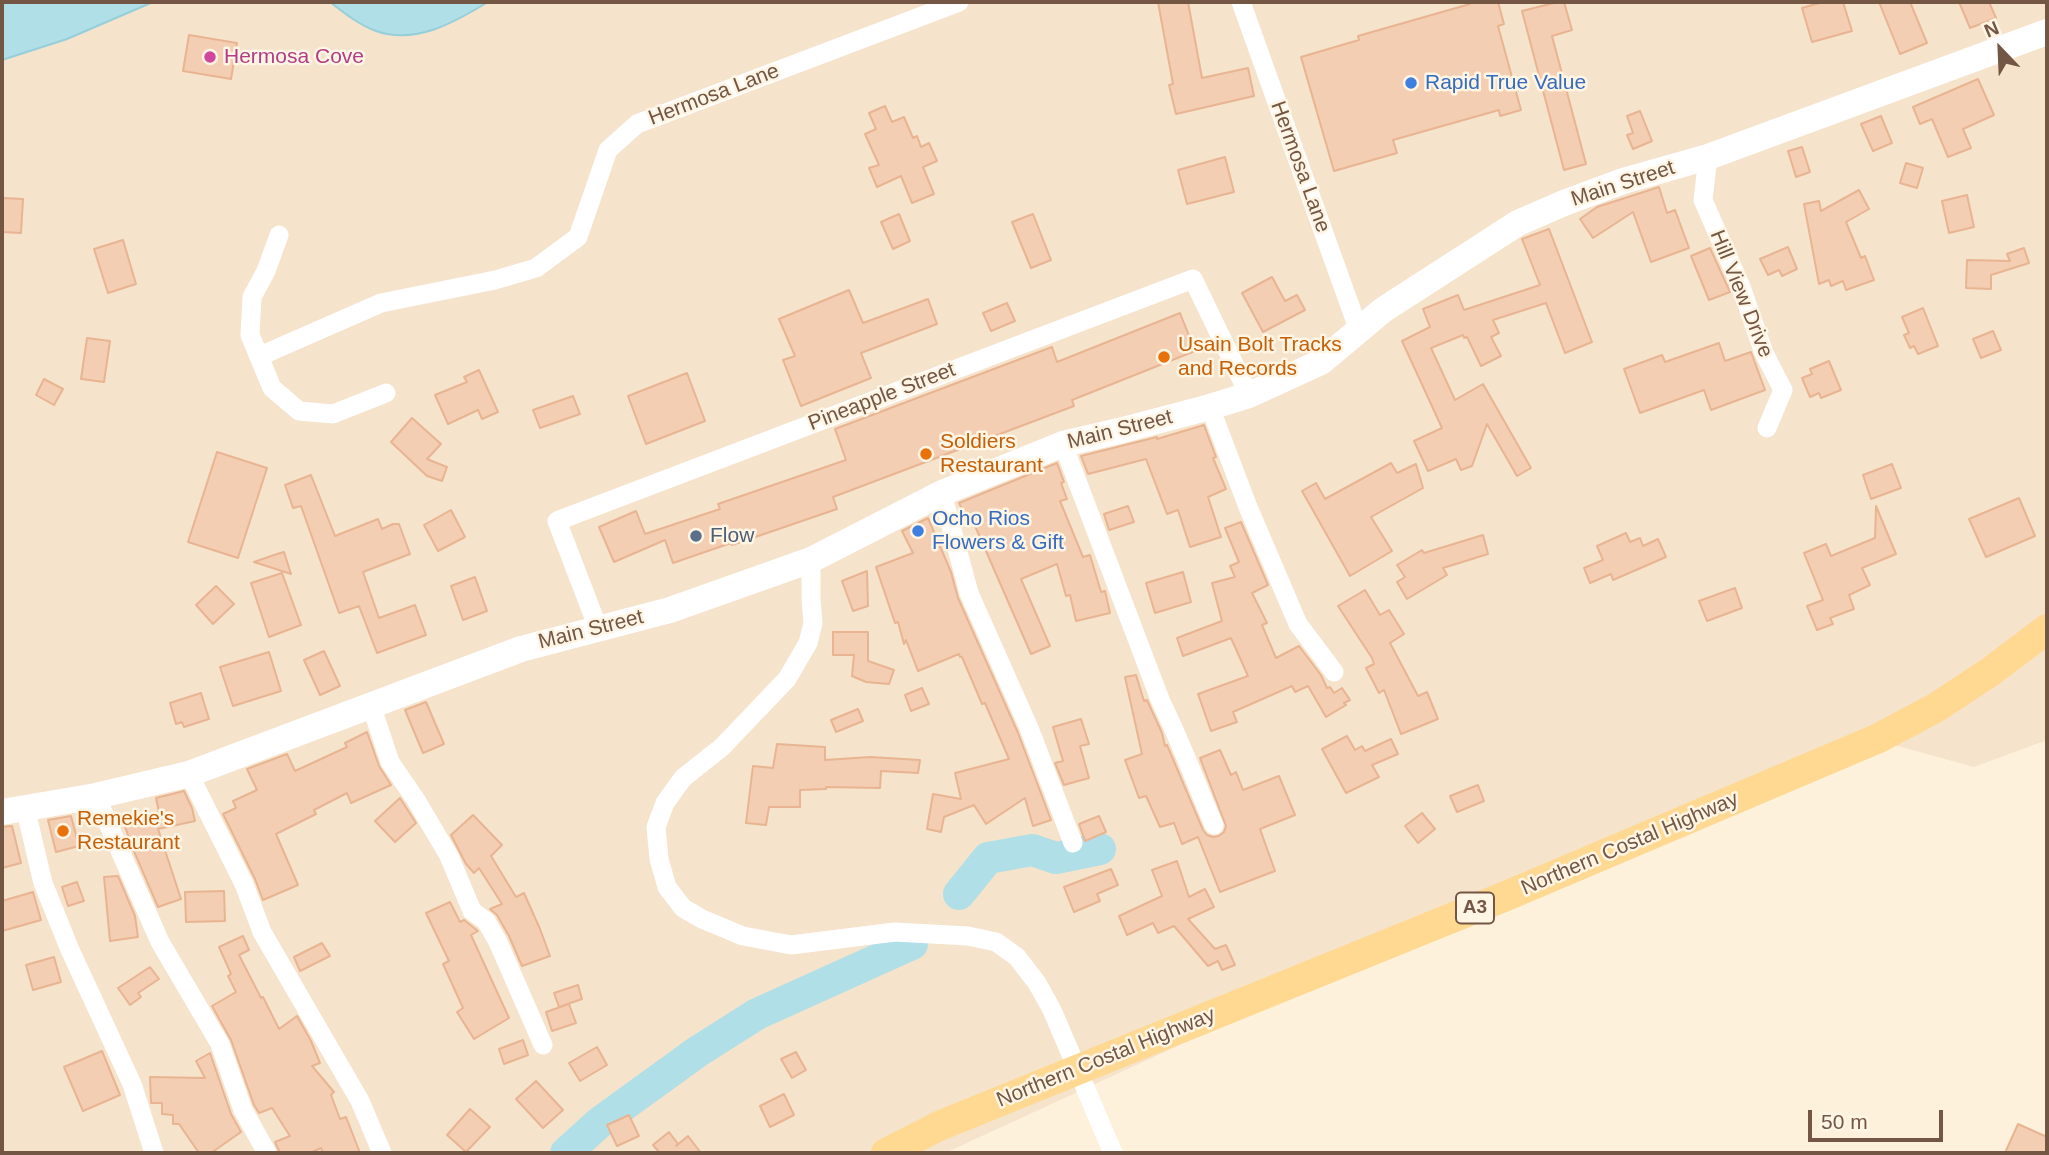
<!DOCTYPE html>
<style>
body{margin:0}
#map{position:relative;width:2049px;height:1155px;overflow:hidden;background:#fef1dc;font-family:Helvetica,sans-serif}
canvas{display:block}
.frame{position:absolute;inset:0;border:4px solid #745644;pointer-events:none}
.north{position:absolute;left:1965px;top:14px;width:70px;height:70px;-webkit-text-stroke:5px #fff5e4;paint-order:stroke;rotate:337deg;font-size:19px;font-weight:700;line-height:28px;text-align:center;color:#745644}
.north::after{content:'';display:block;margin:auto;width:24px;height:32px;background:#745644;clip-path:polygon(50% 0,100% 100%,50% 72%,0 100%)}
.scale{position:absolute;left:1808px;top:1110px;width:135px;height:32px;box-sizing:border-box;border:4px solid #745644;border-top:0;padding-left:9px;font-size:21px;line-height:24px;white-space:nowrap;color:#745644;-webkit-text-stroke:5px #fff5e4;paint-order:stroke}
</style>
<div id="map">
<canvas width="2049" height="1155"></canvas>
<div class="frame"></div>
<div class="north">N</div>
<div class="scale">50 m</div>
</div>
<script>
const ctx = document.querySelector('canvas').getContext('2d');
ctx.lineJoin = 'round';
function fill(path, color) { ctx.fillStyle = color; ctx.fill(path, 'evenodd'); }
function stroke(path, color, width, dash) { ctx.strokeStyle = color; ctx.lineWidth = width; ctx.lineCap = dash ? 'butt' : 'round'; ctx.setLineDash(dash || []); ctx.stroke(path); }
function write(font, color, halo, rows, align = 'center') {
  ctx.font = font + ' Helvetica,sans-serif'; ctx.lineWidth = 5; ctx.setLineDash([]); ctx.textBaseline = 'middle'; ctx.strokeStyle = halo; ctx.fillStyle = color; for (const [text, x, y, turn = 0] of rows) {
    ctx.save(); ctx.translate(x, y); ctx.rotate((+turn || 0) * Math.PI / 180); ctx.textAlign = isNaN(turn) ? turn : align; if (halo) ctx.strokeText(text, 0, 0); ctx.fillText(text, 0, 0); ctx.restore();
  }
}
fill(new Path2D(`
 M153 2H330L375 31 403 35 448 24 488 2H2047V740L1974 767 1894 745 1182 1044 945 1153H2V60L67 39Z`), '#f5e3cb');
const water = new Path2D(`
 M2 2H153L67 39 2 60Z
 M330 2H488C455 22 416 45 376 31 359 25 343 12 330 2Z`);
fill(water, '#b1dfe7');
stroke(water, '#96ceda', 2);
stroke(new Path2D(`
 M959 894 988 858 1032 850 1056 858 1100 849
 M566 1153 599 1123 697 1052 757 1014 912 944`), '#b1dfe7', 32);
const building = new Path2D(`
 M1158 2H1188L1202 78 1248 68 1254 96 1176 114 1169 85 1173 84Z
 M1469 2H1498L1504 24 1498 26 1521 110 1500 116 1499 110 1393 140 1397 153 1334 171 1301 57 1359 40 1358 36 1470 4Z
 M1558 2H1564L1572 30 1552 36 1586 164 1564 170 1522 11Z
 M1823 2H1843L1852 31 1812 42 1802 8Z
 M1879 2H1910L1927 43 1900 54Z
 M1959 2H1989L1996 18 1970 28Z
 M189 35 237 43 231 79 183 71Z
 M1978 79 1994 115 1963 129 1971 148 1948 157 1932 119 1920 124 1913 107Z
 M885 106 892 122 904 117 913 138 917 136 921 147 929 143 937 161 923 167 934 194 912 203 901 176 877 187 869 168 879 165 865 134 876 129 869 113Z
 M1640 111 1652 141 1633 149 1627 135 1633 133 1627 116Z
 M1881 116 1892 143 1873 151 1861 124Z
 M1802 147 1810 172 1796 177 1788 151Z
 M1225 157 1234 192 1187 204 1178 170Z
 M1906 163 1923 168 1917 188 1900 183Z
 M1659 187 1667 213 1675 210 1689 248 1651 262 1633 212 1593 238 1580 219 1597 207Z
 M1859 190 1869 209 1846 222 1861 258 1865 256 1874 280 1846 290 1843 281 1831 286 1829 280 1819 284 1804 204 1819 201 1821 211Z
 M1967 195 1974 227 1949 233 1942 201Z
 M2 198 23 199 21 233 2 232Z
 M899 214 910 241 893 249 881 222Z
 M1033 214 1051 260 1031 268 1012 222Z
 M1549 229 1592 342 1565 353 1546 303 1493 320 1499 333 1491 337 1501 356 1481 366 1467 337 1464 338 1463 335 1431 348 1455 400 1483 384 1531 468 1517 476 1487 424 1472 466 1461 470 1456 459 1428 471 1414 441 1442 428 1402 341 1430 327 1423 309 1458 295 1464 310 1540 285 1522 239Z
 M123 240 136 284 108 293 94 249Z
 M1788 247 1797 269 1782 276 1779 270 1768 275 1760 259Z
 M1710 248 1730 292 1709 300 1691 256Z
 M2024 248 2029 263 1991 275V289L1966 288 1967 260 2010 261 2007 254Z
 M1272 277 1285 301 1297 295 1305 310 1263 332 1242 293Z
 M849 290 863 323 928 299 937 324 861 353 871 378 801 406 783 360 795 356 779 319Z
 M1007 303 1015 321 991 331 983 313Z
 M1923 308 1938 346 1918 354 1914 346 1910 348 1904 335 1909 333 1902 317Z
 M1180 313 1195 351 1072 400 1074 406 833 497 837 509 732 545 731 543 673 563 665 540 614 562 599 527 636 511 645 534 720 509 718 504 846 460 835 429 1052 347 1057 362Z
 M1993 331 2001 350 1981 358 1973 339Z
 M87 338 110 341 104 382 81 379Z
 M1719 343 1725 361 1751 352 1765 390 1711 410 1704 390 1640 413 1624 369 1662 355 1665 362Z
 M1829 361 1841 390 1821 398 1819 393 1810 397 1802 378 1812 374 1810 369Z
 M479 370 498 412 482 419 478 410 448 424 435 395 467 382 464 377Z
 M687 373 705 421 646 444 628 396Z
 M44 379 63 389 54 405 36 395Z
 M573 396 580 414 540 428 533 410Z
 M412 418 441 444 427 459 447 467 442 481 427 476 391 442Z
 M1204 425 1216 457 1213 458 1226 489 1208 497 1221 537 1190 547 1178 510 1167 514 1146 459 1088 474 1081 456 1157 437V439Z
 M217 452 267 468 238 558 188 542Z
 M1057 463 1064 482 1061 483 1067 499 1060 501 1083 557 1090 555 1101 592 1105 591 1110 613 1076 621 1070 595 1066 596 1057 564 1021 579 1050 646 1031 654 972 519 968 521 959 503Z
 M1391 463 1397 473 1416 464 1423 488 1371 517 1392 551 1350 576 1302 491 1316 483 1325 499Z
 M1892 464 1901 488 1871 499 1863 475Z
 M311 475 335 536 378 519 382 529 393 524H399L410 554 363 572 379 618 415 605 426 635 377 653 359 606 339 613 301 506 293 508 285 485Z
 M2019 498 2035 536 1986 557 1969 519Z
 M1128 506 1134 522 1109 530 1104 514Z
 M1876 506 1896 554 1862 568 1870 585 1849 595 1854 609 1830 618 1833 624 1817 630 1807 606 1823 600 1804 553 1826 544 1831 556 1875 538Z
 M451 510 465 537 438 551 424 525Z
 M928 518 951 572 958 598 1018 733 1051 820 1033 826 1025 798 986 824 974 805 944 817 941 832 927 829 933 794 961 799 955 773 1009 759 985 703 982 704 962 657H960L959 654 918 671 906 640 904 644 898 622 895 623 876 567 913 553 902 531Z
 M1241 522 1268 585 1252 593 1267 623 1262 625 1276 658 1299 646 1321 675 1327 688 1330 687 1334 693 1342 688 1350 700 1344 703 1346 705 1326 717 1308 686 1295 692 1292 686 1233 712 1237 722 1211 731 1198 694 1248 676 1231 638 1183 656 1177 638 1222 621 1212 583 1235 577 1230 566 1239 562 1225 528Z
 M1626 533 1630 542 1640 538 1643 546 1658 539 1666 557 1613 580 1611 574 1590 583 1584 568 1603 560 1597 546Z
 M1483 535 1488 554 1443 568 1447 575 1407 599 1397 582 1405 577 1397 565 1422 550 1424 553Z
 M284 552 291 574 254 562 277 554Z
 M867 571 868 606 853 611 842 581Z
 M1183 572 1191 602 1155 613 1146 583Z
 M282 573 301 625 269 637 251 583Z
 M475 577 487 611 463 620 451 586Z
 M216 586 234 604 213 624 196 605Z
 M1735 588 1742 608 1707 621 1699 601Z
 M1365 590 1380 615 1389 610 1404 634 1390 643 1418 696 1427 692 1438 719 1401 734 1384 690 1379 693 1366 668 1374 664 1372 658 1338 606Z
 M833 632H868V661L894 670 889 684 866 682 852 676 854 655H833Z
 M324 651 340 686 320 695 304 660Z
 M269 652 281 691 233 706 220 667Z
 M1136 675 1144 701 1147 700 1162 733 1165 746 1167 745 1203 830 1207 835 1213 837 1219 836 1224 832 1226 826 1200 758 1220 750 1231 775 1236 772 1243 790 1279 776 1295 815 1260 829 1275 871 1220 892 1198 837 1182 844 1174 823 1160 827 1146 796 1139 798 1125 760 1142 754 1125 677Z
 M922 688 929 704 911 711 905 695Z
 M201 693 209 719 184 727 182 722 176 724 170 703Z
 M426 702 444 744 423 753 405 710Z
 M858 709 863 721 836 732 831 720Z
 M1081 719 1089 744 1080 746 1089 778 1064 785 1055 763 1063 761 1053 727Z
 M367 732 379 766 391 785 351 803 347 793 314 810 316 814 276 834 298 885 263 900 255 879 223 814 236 808 233 801 257 790 247 769 287 754 295 771 347 747 345 743Z
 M1347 736 1355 750 1362 746 1365 751 1391 739 1398 754 1372 765 1379 777 1346 793 1322 749Z
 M777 744 825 747V760L870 757 920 760 918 773 881 771 880 788 826 787V789L800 790V807H769L766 825 746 823 753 766 773 768Z
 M1478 785 1484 801 1457 812 1450 796Z
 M184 791 192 808 195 821 158 829 181 899 158 907 133 849 124 824 159 812 156 798Z
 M400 798 416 823 395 842 375 821Z
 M1422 813 1435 829 1418 843 1405 826Z
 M473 815 502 845 491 856 516 897 524 893 540 929 550 956 522 966 509 936 497 915 490 909 502 904 479 868 474 873 466 864 451 835Z
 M71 816 79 846 56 852 48 820Z
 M1099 816 1106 832 1085 841 1079 824Z
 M12 826 21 863 2 868V827Z
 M1177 861 1189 897 1205 889 1214 907 1188 919 1215 949 1226 945 1235 965 1222 970 1218 961 1208 966 1174 926 1158 933 1153 923 1127 935 1119 916 1162 896 1152 870Z
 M1111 869 1118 885 1097 894 1100 901 1074 912 1064 887Z
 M118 876 135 916 138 937 110 941 104 877Z
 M77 882 84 901 68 906 62 887Z
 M224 891 225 921 186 922 185 892Z
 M33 892 41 920 2 931V901Z
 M450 902 460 922 464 920 478 931 471 935 509 1018 474 1039 457 1012 463 1008 443 964 449 961 426 913Z
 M243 936 249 950 239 955 261 998 263 997 279 1029 297 1016 311 1041 320 1063 312 1066 334 1092 331 1095 340 1119 346 1117 360 1153H323L321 1148 310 1153H280L275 1142 290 1136 272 1108 259 1113 254 1105 231 1040 212 1006 236 992 228 976 231 974 219 947Z
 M322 943 330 956 300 971 294 957Z
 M54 957 61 982 33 990 26 965Z
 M150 967 159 979 138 993 141 997 130 1005 118 988Z
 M578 985 582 999 559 1007 554 993Z
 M569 1004 576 1023 552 1031 546 1012Z
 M523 1040 528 1055 504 1064 499 1049Z
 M597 1047 607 1065 580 1081 569 1063Z
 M102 1051 120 1095 83 1111 64 1067Z
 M796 1052 806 1070 792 1078 781 1059Z
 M210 1053 231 1114 241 1132 211 1153H199L179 1124H173V1115L162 1114V1103H151L150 1077 205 1078 196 1061Z
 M536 1081 563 1110 543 1128 516 1099Z
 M784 1094 794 1115 770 1127 760 1106Z
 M470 1109 490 1127 466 1152 447 1135Z
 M629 1115 639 1136 617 1146 607 1125Z
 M2018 1124 2047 1137V1153H2005Z
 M669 1132 678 1144 676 1146 688 1136 701 1153H660L653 1145Z`);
fill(building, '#f4ceb3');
stroke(building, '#e8b492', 2);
stroke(new Path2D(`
 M1241 2 1359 331
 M1708 157 1703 200 1741 287 1764 353 1783 390 1767 428
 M279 235 266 271 252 297 250 335 272 388 299 411 333 414 386 393
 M260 356 381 303 495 280 536 268 578 237 608 150 637 124 959 2
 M1210 407 1248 507 1298 624 1334 672
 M1063 444 1161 702C1181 742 1196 784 1214 825
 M942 493 969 593 1029 728 1073 843
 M811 560V599L813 623 808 643 787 679 722 747 683 778 665 803 656 827 659 859 667 887 683 908 702 919 743 936 791 945 895 932 968 936 996 942 1017 957 1037 983 1052 1010 1113 1153
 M598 628 557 521 1193 279 1249 395
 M371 705 390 762 416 800 449 856 472 911 486 921 498 942 543 1045
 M189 774 244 884 262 932 360 1101 382 1153
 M96 796 160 942 220 1044 243 1110 267 1153
 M25 807 43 883 70 950 132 1084 154 1153`), '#fff', 19);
stroke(new Path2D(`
 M2 812 96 796 189 774 521 649 670 610 811 560 942 493 1063 444 1119 431 1210 407 1249 395 1321 362 1383 310 1518 223 1564 203 1623 181 1708 157 2047 32`), '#fff', 26);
stroke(new Path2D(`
 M886 1153 939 1126 1506 896 1879 738 1937 707 1990 672 2047 629`), '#ffd892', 30);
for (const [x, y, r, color] of [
 [210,57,7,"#d1479c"],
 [1411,83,7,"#3f7fe0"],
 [1164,357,7,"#e8710a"],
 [926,454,7,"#e8710a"],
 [918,531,7,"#3f7fe0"],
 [696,536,7,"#5c6f8a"],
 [63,831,7,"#e8710a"]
]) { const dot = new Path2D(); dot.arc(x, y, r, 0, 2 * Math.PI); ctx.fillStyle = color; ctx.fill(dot); stroke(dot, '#fff5e4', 2.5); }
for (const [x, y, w] of [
 [1475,908,38]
]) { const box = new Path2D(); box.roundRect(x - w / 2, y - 15.5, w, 31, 5); ctx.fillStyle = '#fff5e4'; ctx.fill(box); stroke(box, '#745644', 2); }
write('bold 19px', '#745644', null, [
 ["A3",1475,908]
]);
write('21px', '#b23c85', '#fff5e4', [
 ["Hermosa Cove",224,57]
], 'left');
write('21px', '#366cbe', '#fff5e4', [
 ["Rapid True Value",1425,83],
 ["Ocho Rios",932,519],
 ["Flowers & Gift",932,543]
], 'left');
write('21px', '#745644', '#fff5e4', [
 ["Hermosa Lane",714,95,-21],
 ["Hermosa Lane",1300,167,70],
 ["Main Street",1623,184,-18],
 ["Hill View Drive",1741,294,68],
 ["Pineapple Street",882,397,-21],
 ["Main Street",1120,430,-14],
 ["Main Street",591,630,-14],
 ["Northern Costal Highway",1630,844,-23],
 ["Northern Costal Highway",1106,1058,-22]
]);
write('21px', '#c56008', '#fff5e4', [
 ["Usain Bolt Tracks",1178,345],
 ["and Records",1178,369],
 ["Soldiers",940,442],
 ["Restaurant",940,466],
 ["Remekie's",77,819],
 ["Restaurant",77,843]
], 'left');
write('21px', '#4e5e75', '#fff5e4', [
 ["Flow",710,536]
], 'left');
</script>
